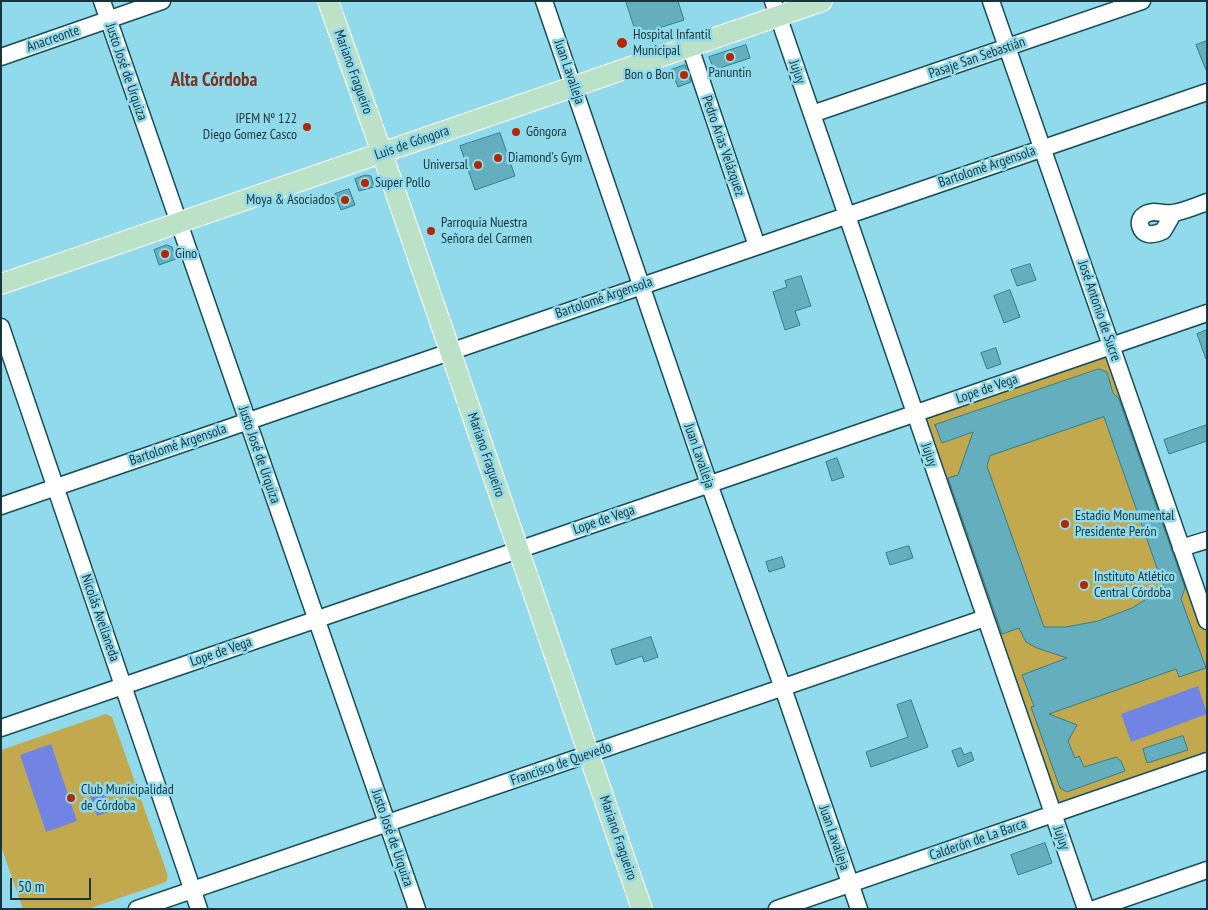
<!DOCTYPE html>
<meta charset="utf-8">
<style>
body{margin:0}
#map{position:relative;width:1208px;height:910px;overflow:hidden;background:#91daeb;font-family:"PT Sans Narrow",sans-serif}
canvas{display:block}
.frame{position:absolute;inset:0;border:2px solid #17353c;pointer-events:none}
.scale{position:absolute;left:10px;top:878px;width:81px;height:22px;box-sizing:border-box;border:2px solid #17353c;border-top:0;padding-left:6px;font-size:15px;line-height:18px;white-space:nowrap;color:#17353c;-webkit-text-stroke:4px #91daeb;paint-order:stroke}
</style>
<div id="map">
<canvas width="1208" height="910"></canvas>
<div class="frame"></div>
<div class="scale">50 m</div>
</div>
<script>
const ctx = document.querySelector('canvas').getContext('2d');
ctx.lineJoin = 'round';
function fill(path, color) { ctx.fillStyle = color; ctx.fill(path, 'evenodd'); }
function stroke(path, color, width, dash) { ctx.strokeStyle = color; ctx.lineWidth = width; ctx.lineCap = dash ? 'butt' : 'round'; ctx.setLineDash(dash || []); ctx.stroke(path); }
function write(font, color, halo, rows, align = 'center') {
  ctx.font = font + ' "PT Sans Narrow",sans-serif'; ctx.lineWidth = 5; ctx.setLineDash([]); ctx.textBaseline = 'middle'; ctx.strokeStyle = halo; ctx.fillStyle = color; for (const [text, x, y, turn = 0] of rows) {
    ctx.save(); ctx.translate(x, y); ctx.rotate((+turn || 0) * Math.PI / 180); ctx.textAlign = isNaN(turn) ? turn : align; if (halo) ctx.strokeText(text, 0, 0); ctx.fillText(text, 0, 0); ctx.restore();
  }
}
fill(new Path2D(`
 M1111 346 1207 621V761L1053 814 915 413Z
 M106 714 112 717 168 876 166 882 88 909H23L1 846V750Z`), '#c3a94d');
fill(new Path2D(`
 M1198 686 1207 714 1131 742 1121 714Z
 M51 744 77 821 46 832 20 755Z
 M103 785 112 811 97 816 88 790Z`), '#7284e3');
const building = new Path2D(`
 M626 1H678L684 20 637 35Z
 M1207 41V70H1206L1196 45Z
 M746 45 750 58 714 70 709 57Z
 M685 65 691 82 678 87 671 70Z
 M500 133 515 176 475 190 460 146Z
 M366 175 371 176 374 187 359 191 355 179Z
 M349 189 355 205 341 210 335 194Z
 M167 245 172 247 176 259 159 265 154 250Z
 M1030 264 1036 280 1017 286 1011 270Z
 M801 276 811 306 795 311 800 325 785 330 773 292 787 287 785 281Z
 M1010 290 1020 317 1004 323 994 296Z
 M1207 330V359H1206L1197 334Z
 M996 348 1001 364 987 369 981 353Z
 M1099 369 1107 372 1113 393 1119 399 1185 588 1181 599 1206 668 1179 677 1176 669 1049 714 1077 725 1068 741 1075 758 1079 756 1084 767 1116 757 1121 761 1125 771 1067 792 1060 788 1031 707 1034 706 1022 675 1067 658 1037 648 1026 642 1019 628 1002 634 948 478 958 475 973 432 942 443 935 425ZM1104 417 1164 588 1132 608 1098 621 1066 627H1044L987 466 990 456Z
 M1207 425V441L1169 454 1164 440Z
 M837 458 844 477 832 481 826 462Z
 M909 546 913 558 890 565 886 553Z
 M782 557 785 567 769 572 766 562Z
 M651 637 658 657 644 662 642 656 616 665 611 650Z
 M911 700 928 747 871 767 866 752 908 737 897 705Z
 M1183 736 1188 750 1147 763 1143 749Z
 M961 748 964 755 971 752 974 760 958 767 952 751Z
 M1045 843 1052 863 1018 875 1011 855Z`);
fill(building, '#65aebe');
stroke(building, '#337e8d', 1);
const minor = new Path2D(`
 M102 1 417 909
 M544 1 709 484 783 688 859 909
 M773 1 1086 909
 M991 1 1207 621
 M690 47 757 246
 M1 57 162 1
 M812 114 1142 1
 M1173 214 1163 231C1158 233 1154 235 1148 234 1140 232 1137 221 1143 216 1152 208 1163 215 1173 213 1185 211 1196 206 1207 202
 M1 327 199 909
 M1 506 1207 92
 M1181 548 1207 540
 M1 728 1207 313
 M137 909 985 618
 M777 909 1207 761
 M1094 909 1207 870`);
const major = new Path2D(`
 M328 1 382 153 642 909
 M1 284 822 1`);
stroke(minor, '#15505b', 19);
stroke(major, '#fff', 22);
stroke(minor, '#fff', 16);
stroke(major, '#bbe2c7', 20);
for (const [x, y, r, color] of [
 [622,43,6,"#b32803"],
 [730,57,5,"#b32803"],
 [684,75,5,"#b32803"],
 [307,127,5,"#b32803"],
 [516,132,5,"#b32803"],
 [498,158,5,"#b32803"],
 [478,165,5,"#b32803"],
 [365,183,5,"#b32803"],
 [345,200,5,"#b32803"],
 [431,231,5,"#b32803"],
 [165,254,5,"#b32803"],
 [1065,524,5,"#b32803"],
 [1084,585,5,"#b32803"],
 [71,798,5,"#b32803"]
]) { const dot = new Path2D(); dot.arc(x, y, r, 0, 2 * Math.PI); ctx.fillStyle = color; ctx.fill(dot); stroke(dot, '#91daeb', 2); }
write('14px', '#17353c', '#91daeb', [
 ["Hospital Infantil",633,35],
 ["Municipal",633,51],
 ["Panuntin",730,73,"center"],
 ["Bon o Bon",674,75,"right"],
 ["IPEM Nº 122",297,119,"right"],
 ["Diego Gomez Casco",297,135,"right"],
 ["Gōngora",526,132],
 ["Diamond's Gym",508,158],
 ["Universal",468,165,"right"],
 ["Super Pollo",375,183],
 ["Moya & Asociados",335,200,"right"],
 ["Parroquia Nuestra",441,223],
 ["Señora del Carmen",441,239],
 ["Gino",175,254],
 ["Estadio Monumental",1075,516],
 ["Presidente Perón",1075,532],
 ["Instituto Atlético",1094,577],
 ["Central Córdoba",1094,593],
 ["Club Municipalidad",81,790],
 ["de Córdoba",81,806]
], 'left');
write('14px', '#17353c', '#91daeb', [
 ["Anacreonte",53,39,-19],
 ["Pasaje San Sebastián",977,58,-19],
 ["Justo José de Urquiza",126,72,71],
 ["Mariano Fragueiro",353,72,70],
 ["Juan Lavalleja",569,72,71],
 ["Jujuy",797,72,71],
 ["Luis de Góngora",412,143,-19],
 ["Pedro Arias Velázquez",723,146,71],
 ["Bartolomé Argensola",987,167,-19],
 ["Bartolomé Argensola",604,298,-19],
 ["José Antonio de Sucre",1099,311,71],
 ["Lope de Vega",987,389,-19],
 ["Bartolomé Argensola",178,445,-19],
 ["Justo José de Urquiza",259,455,71],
 ["Mariano Fragueiro",486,455,71],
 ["Jujuy",929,455,71],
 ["Juan Lavalleja",699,456,71],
 ["Lope de Vega",604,520,-19],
 ["Nicolás Avellaneda",100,618,71],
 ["Lope de Vega",221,652,-19],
 ["Francisco de Quevedo",561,764,-19],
 ["Justo José de Urquiza",392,838,71],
 ["Mariano Fragueiro",618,838,71],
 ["Juan Lavalleja",834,838,71],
 ["Jujuy",1061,838,71],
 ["Calderón de La Barca",978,840,-19]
]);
write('bold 19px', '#783425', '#91daeb', [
 ["Alta Córdoba",214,81]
]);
</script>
